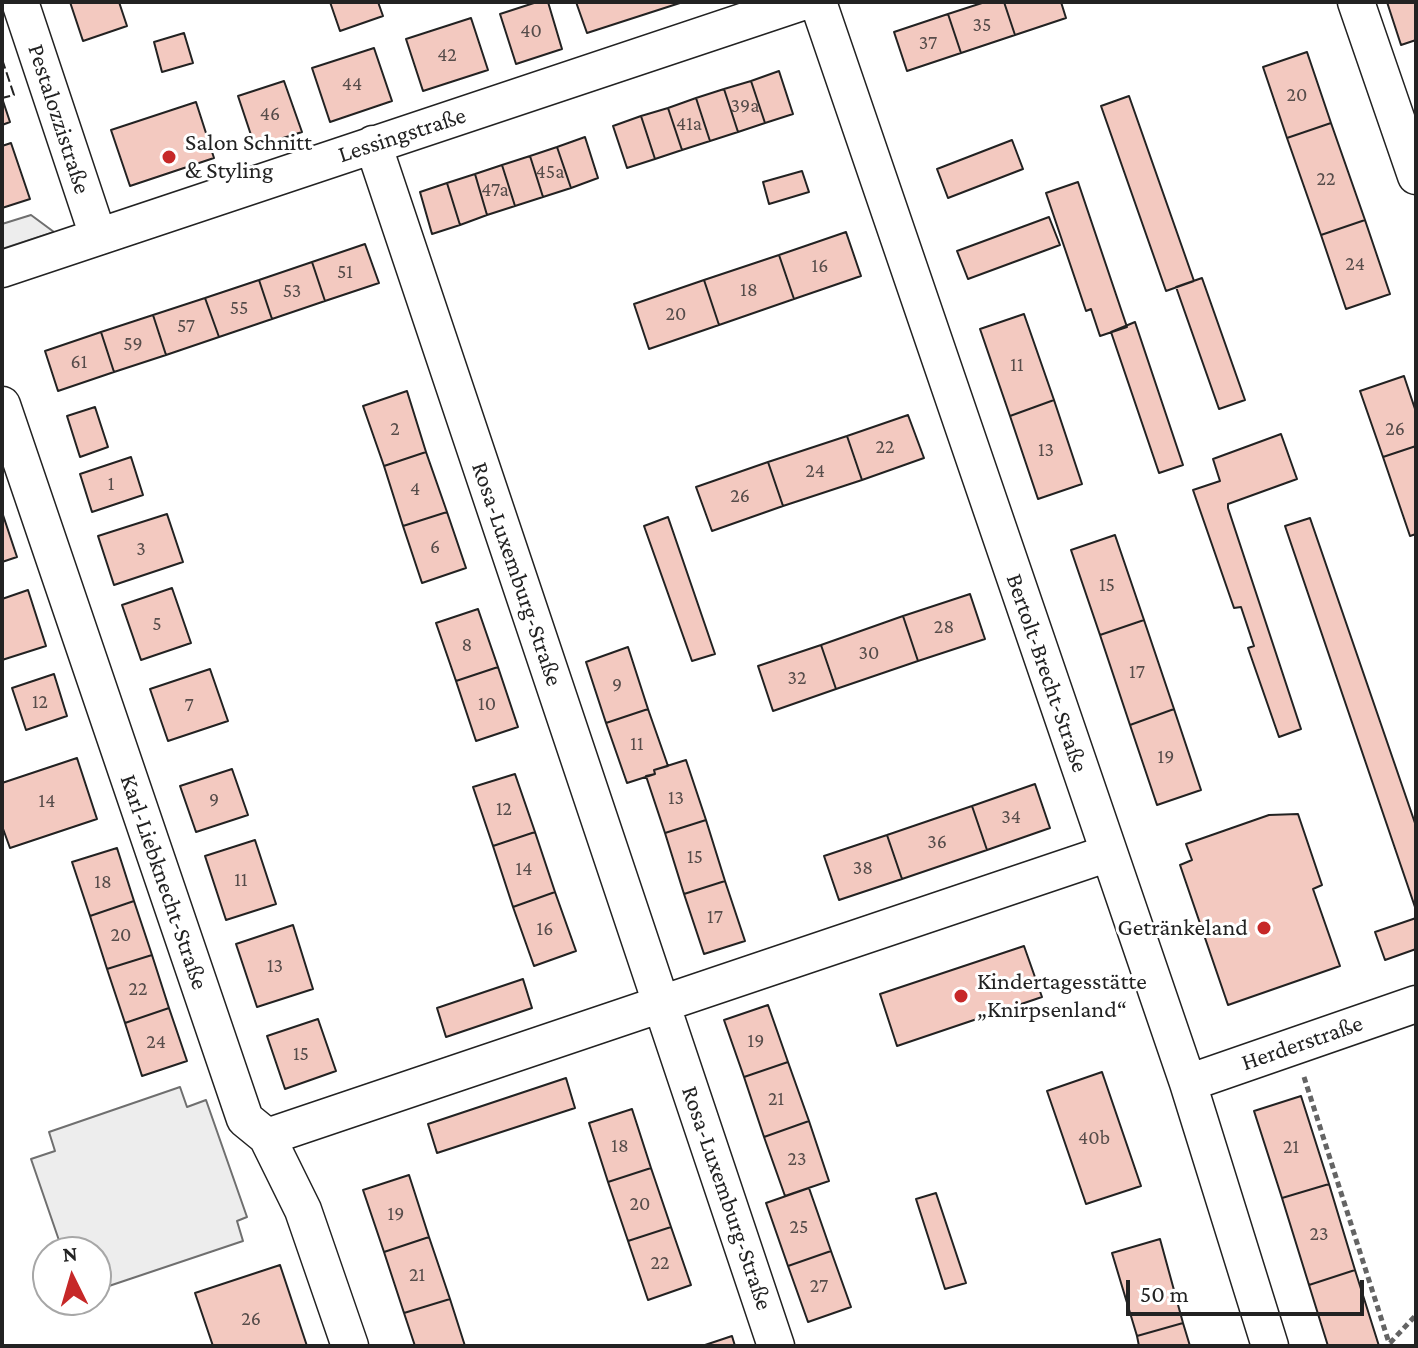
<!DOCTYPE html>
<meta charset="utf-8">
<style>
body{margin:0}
#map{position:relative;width:1418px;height:1348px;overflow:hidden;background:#fff;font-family:"Crimson Pro",serif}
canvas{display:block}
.frame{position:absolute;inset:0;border:4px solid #222;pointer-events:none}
.north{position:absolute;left:32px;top:1236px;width:80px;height:80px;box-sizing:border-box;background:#fff;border:2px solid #a7a7a7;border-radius:50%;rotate:355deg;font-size:22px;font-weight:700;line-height:32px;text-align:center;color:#222}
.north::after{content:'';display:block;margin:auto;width:28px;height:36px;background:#c62828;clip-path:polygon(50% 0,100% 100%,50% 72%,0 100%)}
.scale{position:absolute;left:1126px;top:1280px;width:238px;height:36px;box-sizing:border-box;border:4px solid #222;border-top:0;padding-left:10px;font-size:24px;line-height:28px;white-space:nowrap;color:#222;-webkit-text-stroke:6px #fff;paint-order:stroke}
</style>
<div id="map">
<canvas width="1418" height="1348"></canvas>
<div class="frame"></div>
<div class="north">N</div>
<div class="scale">50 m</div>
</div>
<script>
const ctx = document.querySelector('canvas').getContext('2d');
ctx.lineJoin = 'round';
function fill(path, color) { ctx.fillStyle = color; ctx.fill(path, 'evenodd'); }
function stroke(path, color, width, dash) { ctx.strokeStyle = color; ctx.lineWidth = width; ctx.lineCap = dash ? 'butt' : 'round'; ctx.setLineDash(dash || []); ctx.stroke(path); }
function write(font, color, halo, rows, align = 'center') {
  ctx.font = font + ' "Crimson Pro",serif'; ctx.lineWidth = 6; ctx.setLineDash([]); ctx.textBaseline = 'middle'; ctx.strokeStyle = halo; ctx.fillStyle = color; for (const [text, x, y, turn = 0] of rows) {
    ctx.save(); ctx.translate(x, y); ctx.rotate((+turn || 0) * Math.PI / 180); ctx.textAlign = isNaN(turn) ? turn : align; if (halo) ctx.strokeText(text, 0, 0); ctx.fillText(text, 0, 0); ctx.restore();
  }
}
const parking = new Path2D(`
 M31 215 54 232 2 249V224Z
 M180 1087 187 1107 206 1100 247 1217 237 1221 243 1241 100 1289 96 1278V1252H63L31 1159 55 1151 49 1132Z`);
fill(parking, '#ededed');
stroke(parking, '#6f6f6f', 2);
const building = new Path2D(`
 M70 2H119L127 26 83 41Z
 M330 2H378L383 16 340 31Z
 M537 2H548L562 49 516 64 500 14Z
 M576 2H683L587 33Z
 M985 2H1004L1015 35 961 53 948 14Z
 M1004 2H1061L1066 18 1015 35Z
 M1387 2H1416V40L1401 45Z
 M948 14 961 53 907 71 894 32Z
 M471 18 488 70 423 91 406 39Z
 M184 33 193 63 162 72 154 42Z
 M374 48 392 101 330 122 312 68Z
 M1307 52 1331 123 1287 138 1263 67Z
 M779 71 793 114 765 123 751 81Z
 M284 81 302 132 255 147 238 96Z
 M751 81 765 123 738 132 724 89Z
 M724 89 738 132 710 141 696 98Z
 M1129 96 1194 281 1166 291 1101 106Z
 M2 98 10 122 2 125Z
 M696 98 710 141 682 150 668 108Z
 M196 102 214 158 130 186 111 130Z
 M668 108 682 150 655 159 641 116Z
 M641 116 655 159 627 168 613 126Z
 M1331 123 1365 220 1321 235 1287 138Z
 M585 137 598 178 571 188 557 147Z
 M1012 140 1023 169 948 198 937 169Z
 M11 143 30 199 2 208V146Z
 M557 147 571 188 543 197 530 156Z
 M530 156 543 197 515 206 502 165Z
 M502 165 515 206 487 215 475 174Z
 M802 171 809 192 769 204 763 182Z
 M475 174 487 215 460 225 447 183Z
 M1078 182 1127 327 1100 336 1091 309 1086 311 1046 193Z
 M447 183 460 225 432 234 420 192Z
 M1049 217 1060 245 968 279 957 251Z
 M1365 220 1390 294 1346 309 1321 235Z
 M846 232 861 276 794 299 779 255Z
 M365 244 379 283 325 301 312 262Z
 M779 255 794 299 719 325 704 280Z
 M312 262 325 301 272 319 259 280Z
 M1202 278 1245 400 1219 409 1176 287Z
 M259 280 272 319 219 337 205 298Z
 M704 280 719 325 649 349 634 304Z
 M205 298 219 337 166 355 153 315Z
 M1024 314 1054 400 1010 416 980 329Z
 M153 315 166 355 114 372 101 332Z
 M1135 322 1183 465 1159 473 1111 332Z
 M101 332 114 372 58 391 45 351Z
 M1404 376 1416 412V446L1383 457 1360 391Z
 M407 391 426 452 384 466 363 406Z
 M1054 400 1082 484 1038 499 1010 416Z
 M95 407 108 447 80 457 67 416Z
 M908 415 924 458 862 480 847 436Z
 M1281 434 1297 479 1228 504V508L1301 729 1279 737 1248 648 1254 646 1241 607 1234 608 1193 490 1220 481 1213 459Z
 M847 436 862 480 783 506 768 462Z
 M1416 446V534L1410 536 1383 457Z
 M426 452 447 512 403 526 384 466Z
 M131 457 143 495 92 512 80 474Z
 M768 462 783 506 712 531 696 487Z
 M2 512 17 557 2 562Z
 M447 512 466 568 422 583 403 526Z
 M167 514 183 562 114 585 98 536Z
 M668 517 715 654 692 661 644 526Z
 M1310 518 1416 826V910L1285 526Z
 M1115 535 1144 620 1100 635 1071 550Z
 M172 588 191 643 141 660 122 605Z
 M28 590 46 646 2 660V599Z
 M970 594 985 639 918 661 903 616Z
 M478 609 498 667 456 681 436 623Z
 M903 616 918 661 836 689 821 645Z
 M1144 620 1174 709 1130 725 1100 635Z
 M821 645 836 689 773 711 758 666Z
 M628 647 648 709 606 723 586 662Z
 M498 667 518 727 476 741 456 681Z
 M210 669 228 721 168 741 150 689Z
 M54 674 67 716 26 730 12 688Z
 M648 709 668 766 654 770 655 774 627 783 606 723Z
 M1174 709 1201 790 1157 805 1130 725Z
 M77 758 97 819 10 848 2 826V783Z
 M686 760 706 820 665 833 646 776 655 774 654 770Z
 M232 769 248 815 196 832 180 786Z
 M515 774 535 832 493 846 473 787Z
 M1035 784 1050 828 987 850 972 806Z
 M972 806 987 850 902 879 887 835Z
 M1298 814 1322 885 1313 889 1340 966 1228 1005 1180 865 1192 860 1186 844 1269 815Z
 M706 820 725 881 684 894 665 833Z
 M535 832 555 892 513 907 493 846Z
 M887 835 902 879 839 900 824 856Z
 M255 840 276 904 226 920 205 856Z
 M117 848 134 901 90 916 72 862Z
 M725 881 745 941 704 954 684 894Z
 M555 892 576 951 534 966 513 907Z
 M134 901 152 955 107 969 90 916Z
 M1416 918V949L1385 960 1375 932Z
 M293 925 313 989 257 1007 236 944Z
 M1024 946 1042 997 897 1046 880 994Z
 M152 955 169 1008 125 1023 107 969Z
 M523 979 532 1008 446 1037 437 1008Z
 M768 1005 788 1062 744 1077 724 1020Z
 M169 1008 187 1061 142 1076 125 1023Z
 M318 1019 336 1071 285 1089 267 1036Z
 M788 1062 809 1121 764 1137 744 1077Z
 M1102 1072 1141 1186 1086 1204 1047 1091Z
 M566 1078 575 1108 437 1153 428 1124Z
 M1301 1096 1329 1184 1282 1198 1254 1111Z
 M632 1109 651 1168 608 1182 589 1123Z
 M809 1121 829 1181 785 1196 764 1137Z
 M651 1168 671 1227 628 1241 608 1182Z
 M409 1175 429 1237 384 1252 363 1190Z
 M1329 1184 1355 1270 1309 1285 1282 1198Z
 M809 1188 831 1251 788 1266 766 1203Z
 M936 1193 966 1283 945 1289 916 1199Z
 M671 1227 691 1285 648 1300 628 1241Z
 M429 1237 450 1299 404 1313 384 1252Z
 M1160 1239 1183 1323 1137 1336 1112 1253Z
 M831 1251 851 1307 808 1322 788 1266Z
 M280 1265 307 1346H213L195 1293Z
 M1355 1270 1379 1346H1328L1309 1285Z
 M450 1299 465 1346H415L404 1313Z
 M1183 1323 1190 1346H1139L1137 1336Z
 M732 1336 735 1346H702Z`);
fill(building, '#f3c9c0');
stroke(building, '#222', 2);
const minor = new Path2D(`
 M20 2 98 236
 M818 2 1188 1083 1270 1346
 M1356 2 1416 176
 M373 144 776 1346
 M2 269 802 2
 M2 405 245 1119 267 1137 303 1210 350 1346
 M1188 1083 1416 1004
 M267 1137 1109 853`);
stroke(minor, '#222', 39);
stroke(new Path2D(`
 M1304 1077 1390 1346
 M1390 1343 1416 1315`), '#646464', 5, [6, 4]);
stroke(minor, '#fff', 36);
stroke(new Path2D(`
 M2 59 14 95 2 98`), '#222', 2, [10, 4]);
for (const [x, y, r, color] of [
 [169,157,8,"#c62828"],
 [1264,928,8,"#c62828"],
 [961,996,8,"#c62828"]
]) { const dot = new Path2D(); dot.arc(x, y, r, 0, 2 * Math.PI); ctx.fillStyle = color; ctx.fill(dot); stroke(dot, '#fff', 3); }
write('20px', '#564c4a', null, [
 ["35",982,25],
 ["40",531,31],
 ["37",928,43],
 ["42",447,55],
 ["44",352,84],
 ["20",1297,95],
 ["39a",745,106],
 ["46",270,114],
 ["41a",689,124],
 ["45a",550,172],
 ["22",1326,179],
 ["47a",495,190],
 ["24",1355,264],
 ["16",820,266],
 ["51",345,272],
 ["18",749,290],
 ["53",292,291],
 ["55",239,308],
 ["20",676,314],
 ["57",186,326],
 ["59",133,344],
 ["61",79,362],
 ["11",1017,365],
 ["2",395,429],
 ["26",1395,429],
 ["22",885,447],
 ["13",1046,450],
 ["24",815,471],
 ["1",111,484],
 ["4",415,489],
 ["26",740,496],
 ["6",435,547],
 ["3",141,549],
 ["15",1107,585],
 ["5",157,624],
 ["28",944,627],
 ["8",467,645],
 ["30",869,653],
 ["17",1137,672],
 ["32",797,678],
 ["9",617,685],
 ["12",40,702],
 ["10",487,704],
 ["7",189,705],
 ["11",637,744],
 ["19",1166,757],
 ["13",676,798],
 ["9",214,800],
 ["14",47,801],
 ["12",504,809],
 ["34",1011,817],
 ["36",937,842],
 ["15",695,857],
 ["38",863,868],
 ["14",524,869],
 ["11",241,880],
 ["18",103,882],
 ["17",715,917],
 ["16",545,929],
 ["20",121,935],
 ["13",275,966],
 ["22",138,989],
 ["19",756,1041],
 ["24",156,1042],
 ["15",301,1054],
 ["21",776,1099],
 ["40b",1094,1138],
 ["18",620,1146],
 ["21",1291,1147],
 ["23",797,1159],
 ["20",640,1204],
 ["19",396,1214],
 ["25",799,1227],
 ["23",1319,1234],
 ["22",660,1263],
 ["21",417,1275],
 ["27",819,1286],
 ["26",251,1319]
]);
write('24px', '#222', '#fff', [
 ["Pestalozzistraße",59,119,72],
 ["Lessingstraße",402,135,-18],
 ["Rosa-Luxemburg-Straße",517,574,71],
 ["Bertolt-Brecht-Straße",1047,673,71],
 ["Karl-Liebknecht-Straße",164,882,71],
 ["Herderstraße",1302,1043,-19],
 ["Rosa-Luxemburg-Straße",727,1198,71]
]);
write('24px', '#222', '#fff', [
 ["Salon Schnitt",185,143],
 ["& Styling",185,171],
 ["Getränkeland",1248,928,"right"],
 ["Kindertagesstätte",977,982],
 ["„Knirpsenland“",977,1010]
], 'left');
</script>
